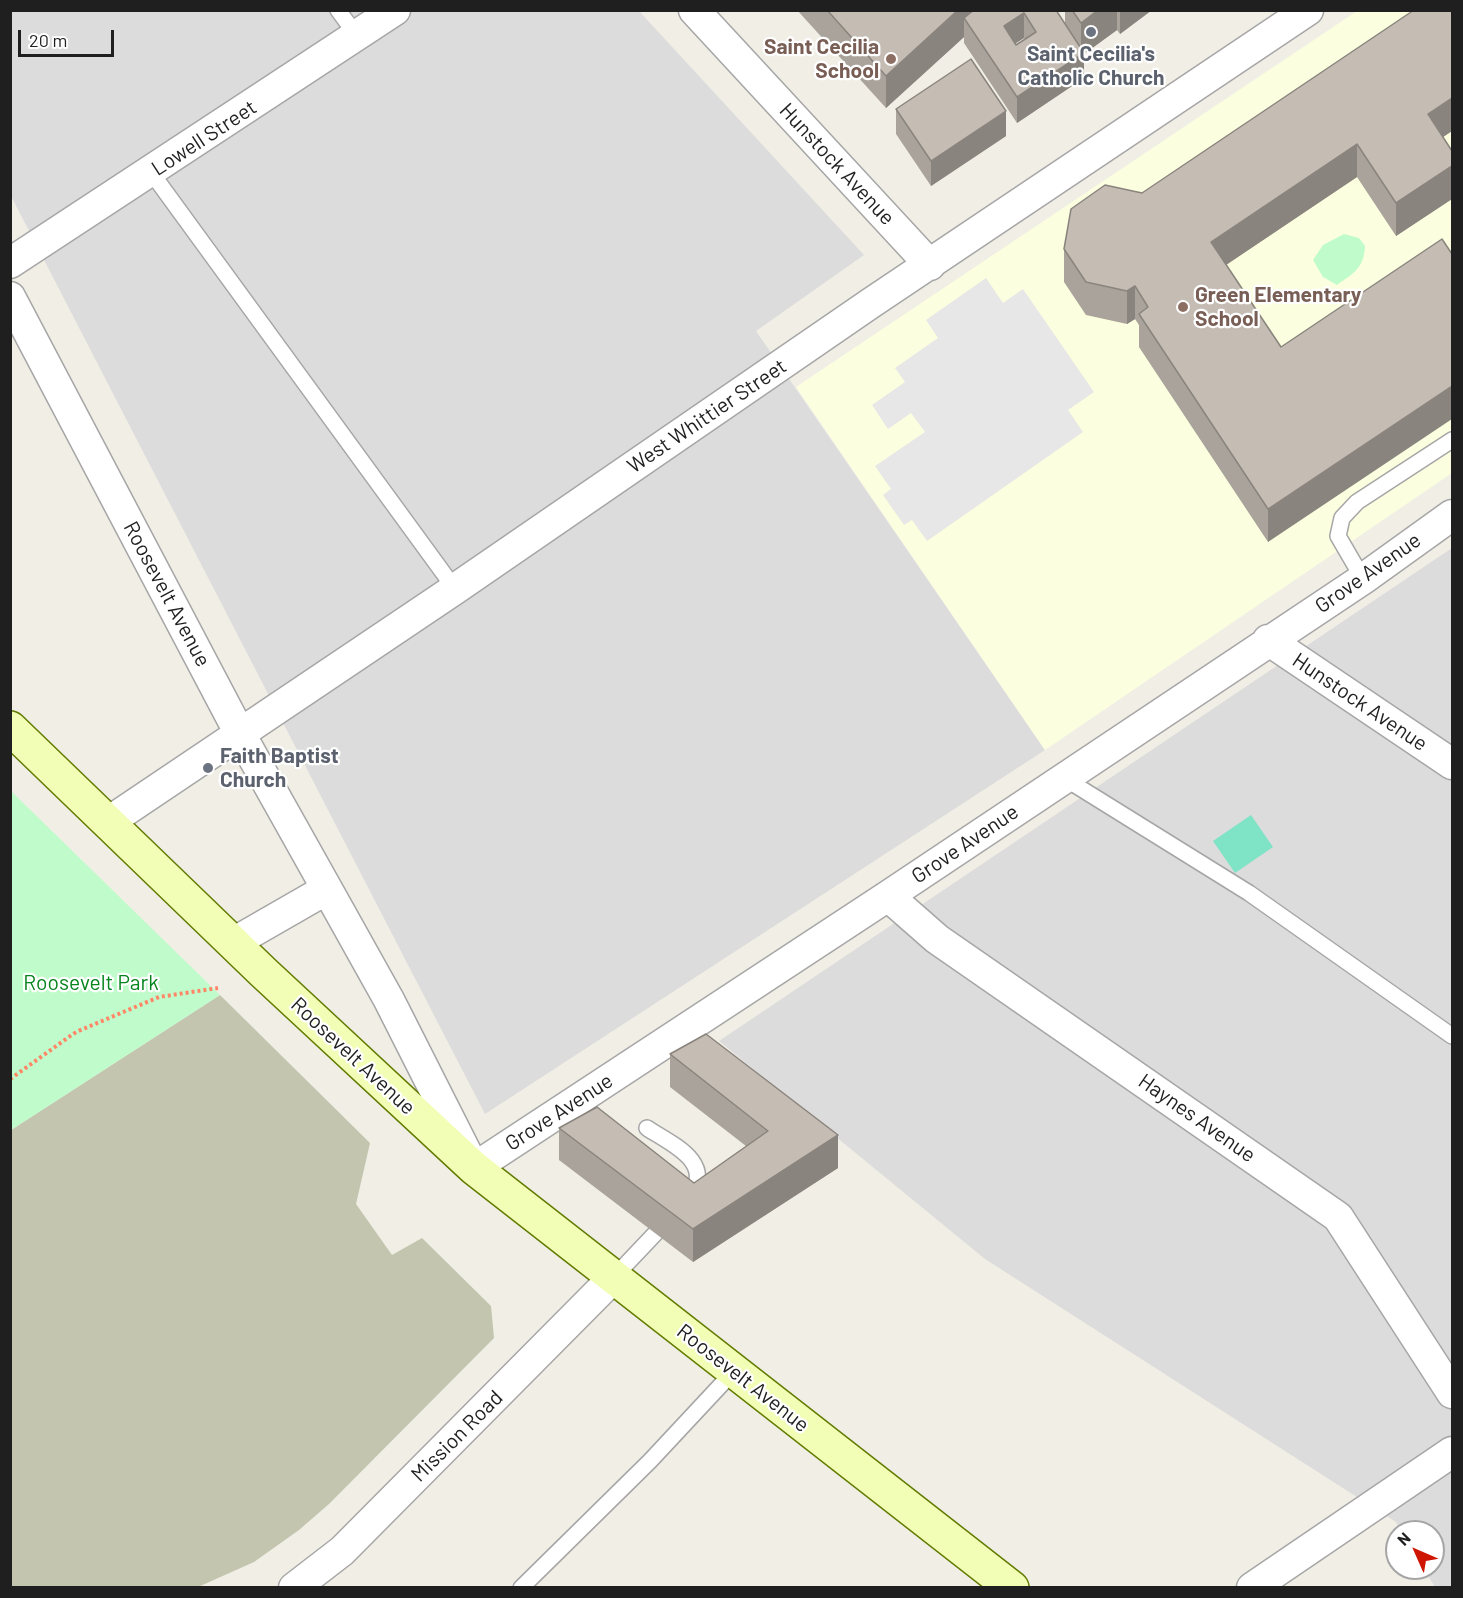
<!DOCTYPE html>
<style>
body{margin:0}
#map{position:relative;width:1463px;height:1598px;overflow:hidden;background:#f0eee5;font-family:Barlow,sans-serif}
canvas{display:block}
.frame{position:absolute;inset:0;border:12px solid #1f1f1f;pointer-events:none}
.north{position:absolute;left:1385px;top:1520px;width:60px;height:60px;box-sizing:border-box;background:#fff;border:2px solid #a5a5a5;border-radius:50%;rotate:315deg;font-size:16px;font-weight:700;line-height:24px;text-align:center;color:#1f1f1f}
.north::after{content:'';display:block;margin:auto;width:21px;height:27px;background:#ce1500;clip-path:polygon(50% 0,100% 100%,50% 72%,0 100%)}
.scale{position:absolute;left:18px;top:30px;width:96px;height:27px;box-sizing:border-box;border:3px solid #1f1f1f;border-top:0;padding-left:8px;font-size:18px;line-height:21px;white-space:nowrap;color:#1f1f1f;-webkit-text-stroke:4px #fff;paint-order:stroke}
</style>
<div id="map">
<canvas width="1463" height="1598"></canvas>
<div class="frame"></div>
<div class="north">N</div>
<div class="scale">20 m</div>
</div>
<script>
const ctx = document.querySelector('canvas').getContext('2d');
ctx.lineJoin = 'round';
function fill(path, color) { ctx.fillStyle = color; ctx.fill(path, 'evenodd'); }
function stroke(path, color, width, dash) { ctx.strokeStyle = color; ctx.lineWidth = width; ctx.lineCap = dash ? 'butt' : 'round'; ctx.setLineDash(dash || []); ctx.stroke(path); }
function write(font, color, halo, rows, align = 'center') {
  ctx.font = font + ' Barlow,sans-serif'; ctx.lineWidth = 4.5; ctx.setLineDash([]); ctx.textBaseline = 'middle'; ctx.strokeStyle = halo; ctx.fillStyle = color; for (const [text, x, y, turn = 0] of rows) {
    ctx.save(); ctx.translate(x, y); ctx.rotate((+turn || 0) * Math.PI / 180); ctx.textAlign = isNaN(turn) ? turn : align; if (halo) ctx.strokeText(text, 0, 0); ctx.fillText(text, 0, 0); ctx.restore();
  }
}
fill(new Path2D(`
 M11 11H639L864 255 756 331 1045 750 485 1114 11 196Z
 M1452 548V1587H1435L1423 1568H1433V1532H1402L1396 1522 985 1259 719 1041Z`), '#dddcdc');
fill(new Path2D(`
 M1357 11H1452V473L1045 750 796 387Z`), '#fcffdf');
fill(new Path2D(`
 M220 995 370 1143 356 1204 392 1255 422 1238 491 1306 494 1338 329 1504 299 1530 254 1562 198 1587 11 1588V1130Z`), '#c3c5af');
fill(new Path2D(`
 M1344 234 1359 238 1365 246C1364 268 1354 273 1337 285L1323 277 1313 260 1323 245Z
 M11 791 220 995 11 1130H10Z`), '#c0fccb');
fill(new Path2D(`
 M1251 815 1273 847 1235 873 1213 841Z`), '#7fe3c6');
fill(new Path2D(`
 M986 278 1003 303 1023 289 1094 392 1068 410 1083 432 927 541 912 520 904 525 883 495 891 489 875 466 925 432 911 413 888 429 872 405 905 382 895 368 938 338 926 320Z`), '#e7e7e7');
const service = new Path2D(`
 M338 10 357 36
 M151 172 455 589
 M1363 579 1338 536 1342 518 1357 502 1452 440
 M1064 778 1249 893 1452 1036
 M647 1128C671 1144 716 1162 689 1197
 M613 1278 669 1219
 M521 1588 650 1461 734 1371`);
const minor = new Path2D(`
 M694 10 930 265
 M10 263 395 10
 M10 297 239 732 327 889 233 943
 M1268 640 1452 764
 M107 823 455 589 871 303 1308 10
 M327 889 389 1000 474 1168 888 896 1363 579 1452 515
 M888 896 937 939 1338 1217 1452 1393
 M294 1588 342 1551 613 1278
 M1252 1588 1452 1452`);
const secondary = new Path2D(`
 M10 728 263 972 474 1168 1012 1588`);
stroke(service, '#a6a6a6', 18);
stroke(minor, '#a6a6a6', 33);
stroke(secondary, '#627c00', 36);
stroke(new Path2D(`
 M10 1079 76 1032 159 997 218 988`), '#ff8667', 4, [3, 3]);
stroke(service, '#fff', 15);
stroke(minor, '#fff', 30);
stroke(secondary, '#f2fdb6', 33);
fill(new Path2D(`
 M797 10H1056L1065 25V10H1152L1120 34 1117 30 1084 54V78L1017 123 964 43V37L886 108ZM1024 38 1025 39 1016 45 1015 43Z
 M1452 10V131L1443 137 1452 151V199L1396 236 1357 177 1226 265 1281 347 1268 542 1139 347V325L1135 319 1127 324 1086 315 1064 282V249L1142 193Z
 M896 109 1006 136 931 186 896 134Z
 M670 1054 838 1168 693 1262 559 1160V1128L694 1183 746 1146 670 1087Z`), '#a9a39b');
fill(new Path2D(`
 M958 10H993L964 18V37L886 108V76Z
 M1098 10H1117V30L1084 54V78L1017 123V97L1081 55V23Z
 M1120 10H1152L1120 34Z
 M1024 13V38L1004 51V26Z
 M1452 98V131L1428 147V114Z
 M1006 111V136L931 186V161Z
 M1357 144V177L1211 275V242Z
 M1452 166V199L1396 236V203Z
 M1135 286V319L1127 324V291Z
 M1452 386V419L1268 542V509Z
 M838 1135V1168L693 1262V1229Z`), '#8a847e');
const building = new Path2D(`
 M827 10H958L886 76Z
 M974 10H1056L1084 53 1017 97 964 18ZM1024 13 1036 32 1016 45 1004 26Z
 M1072 10H1098L1081 23Z
 M1414 10H1452V98L1428 114 1452 151V166L1396 203 1357 144 1211 242 1281 347 1442 239 1452 254V386L1268 509 1139 314 1148 307 1135 286 1127 291 1086 282 1064 249 1071 209 1105 185 1142 193Z
 M971 59 1006 111 931 161 896 109Z
 M706 1034 838 1135 693 1229 559 1128 597 1107 694 1183 768 1131 670 1054Z`);
fill(building, '#c5bdb4');
stroke(building, '#8a847e', 1.5);
for (const [x, y, r, color] of [
 [1091,32,6,"#6b7280"],
 [891,59,6,"#8d6e63"],
 [1183,307,6,"#8d6e63"],
 [208,768,6,"#6b7280"]
]) { const dot = new Path2D(); dot.arc(x, y, r, 0, 2 * Math.PI); ctx.fillStyle = color; ctx.fill(dot); stroke(dot, '#fff', 2); }
write('bold 21px', '#785e54', '#fff', [
 ["Saint Cecilia",879,47],
 ["School",879,71],
 ["Green Elementary",1195,295,"left"],
 ["School",1195,319,"left"]
], 'right');
write('bold 21px', '#5b616d', '#fff', [
 ["Saint Cecilia's",1091,54],
 ["Catholic Church",1091,78],
 ["Faith Baptist",220,756,"left"],
 ["Church",220,780,"left"]
]);
write('21px', '#1f1f1f', '#fff', [
 ["Lowell Street",204,138,-33],
 ["Hunstock Avenue",837,164,47],
 ["West Whittier Street",707,416,-34],
 ["Grove Avenue",1368,573,-35],
 ["Roosevelt Avenue",167,594,62],
 ["Hunstock Avenue",1360,702,34],
 ["Grove Avenue",965,844,-34],
 ["Roosevelt Avenue",353,1056,43],
 ["Grove Avenue",559,1112,-33],
 ["Haynes Avenue",1197,1118,35],
 ["Roosevelt Avenue",743,1378,38],
 ["Mission Road",457,1436,-45]
]);
write('21px', '#06841d', '#fff', [
 ["Roosevelt Park",91,983]
]);
</script>
